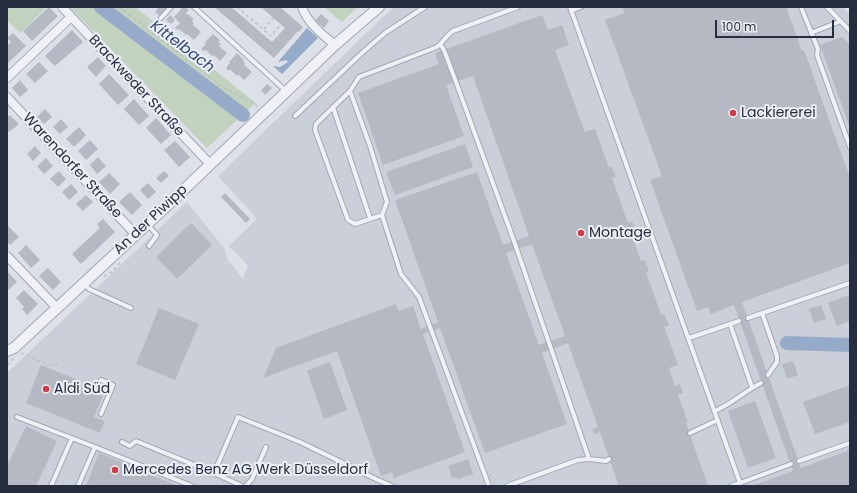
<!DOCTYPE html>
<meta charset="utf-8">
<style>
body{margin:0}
#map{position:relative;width:857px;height:493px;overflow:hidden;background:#dde0e8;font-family:Poppins,sans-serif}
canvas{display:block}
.frame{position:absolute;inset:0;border:8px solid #262d3f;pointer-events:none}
.scale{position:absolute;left:715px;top:20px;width:119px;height:18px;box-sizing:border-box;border:2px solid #262d3f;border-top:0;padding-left:5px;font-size:12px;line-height:14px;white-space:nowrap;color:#262d3f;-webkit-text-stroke:3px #eceff5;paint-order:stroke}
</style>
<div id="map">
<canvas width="857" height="493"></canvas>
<div class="frame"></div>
<div class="scale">100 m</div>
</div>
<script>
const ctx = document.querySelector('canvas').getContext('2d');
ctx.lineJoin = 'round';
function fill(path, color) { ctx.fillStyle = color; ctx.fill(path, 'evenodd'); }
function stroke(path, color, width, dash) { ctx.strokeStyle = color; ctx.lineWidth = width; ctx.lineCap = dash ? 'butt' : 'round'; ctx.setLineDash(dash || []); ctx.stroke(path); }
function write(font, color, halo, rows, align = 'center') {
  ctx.font = font + ' Poppins,sans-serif'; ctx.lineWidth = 4; ctx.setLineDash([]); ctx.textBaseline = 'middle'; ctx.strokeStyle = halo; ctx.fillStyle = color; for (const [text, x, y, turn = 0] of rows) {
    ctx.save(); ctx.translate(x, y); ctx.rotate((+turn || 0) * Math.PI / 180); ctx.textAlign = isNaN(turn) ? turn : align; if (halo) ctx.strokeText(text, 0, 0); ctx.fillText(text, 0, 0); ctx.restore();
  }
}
fill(new Path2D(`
 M395 7H843L850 15V486H7V373L187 202 224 248 228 260 243 279 248 266 229 246 257 219 218 176 385 15Z`), '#cbcfda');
fill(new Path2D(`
 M7 7H43L45 9 20 33 7 20Z
 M70 7H94L147 50 238 119 207 148Z
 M95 7H135L256 103 239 118Z
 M324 7H358L342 22Z`), '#c1d2be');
fill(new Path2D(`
 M307 28 318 38 282 74 273 66 280 67 288 62 286 60 278 62Z`), '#96abc9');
stroke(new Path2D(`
 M101 7 243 115
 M787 343 850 345`), '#96abc9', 14);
fill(new Path2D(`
 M49 7 58 16 32 41 23 31Z
 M159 7H168L160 16 155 12Z
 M183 7H185L189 10 186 13 194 19 192 21 194 23 193 25 201 32 194 40 187 34 186 35 179 29 178 30 175 28 180 23 174 17Z
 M214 7H231L272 42 285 28 261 7H280L303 27 299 32 298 31 274 58Z
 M622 7H786L802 51 804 50 850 178V263L742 302 801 468 847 451V450L850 449V486H752L793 471 734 305 711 314 708 307 697 311 650 180 662 176 605 20 625 13Z
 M321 14 329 21 324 28 315 20Z
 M170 15 175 20 171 24 166 20Z
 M542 15 548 30 562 25 569 45 555 50 585 132 595 129 609 168 612 167 616 177 612 178 628 223 632 221 636 232 631 234 641 261 645 260 649 271 646 272 661 315 664 314 669 325 664 327 678 365 669 368 675 386 680 384 683 393 678 395 688 422 686 423 708 486H619L600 432 594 434 592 429 598 427 568 343 542 353 567 424 485 453 440 328 423 334 465 452 394 478 392 472 381 476 337 351 263 378 276 348 396 304 398 311 413 306 421 329 438 322 395 200 477 172 503 245 529 236 473 76 446 85 464 136 383 165 358 93 439 64 435 53ZM532 244 565 336 539 345 506 253Z
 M72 30 83 42 55 66 45 56Z
 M13 33 26 46 7 64V46L11 42 7 38Z
 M213 34 220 40 218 42 221 44 219 46 227 53 220 61 214 55 212 56 206 50 204 51 201 49 206 44 204 43Z
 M842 37 850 45V128L820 45Z
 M237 53 244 60 243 61 245 64 244 65 252 72 244 80 238 74 237 76 230 69 229 71 226 68 230 63 229 62Z
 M98 57 106 66 96 77 87 67Z
 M39 62 48 71 35 83 26 74Z
 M109 74 129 95 118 105 99 84Z
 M20 80 28 90 20 97 12 88Z
 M267 84 272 88 265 95 261 90Z
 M134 99 149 116 139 125 124 109Z
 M45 109 52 117 44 124 37 117Z
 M10 115 19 124 9 132 7 130V117Z
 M156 118 171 135 161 144 146 128Z
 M61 119 68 127 60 134 53 127Z
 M79 127 86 135 74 147 66 139Z
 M90 140 98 149 86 160 78 151Z
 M175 141 190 157 179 167 164 150Z
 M465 144 473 167 395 195 386 172Z
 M35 146 41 153 33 161 27 154Z
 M98 157 106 166 97 174 90 165Z
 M46 158 53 166 44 174 37 166Z
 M59 171 66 179 58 187 50 179Z
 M164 171 169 176 161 183 156 178Z
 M109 173 120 184 110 194 99 182Z
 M148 183 156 192 148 199 140 190Z
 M71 184 78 192 69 200 62 192Z
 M130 192 142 205 132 215 119 202Z
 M225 193 250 219 246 223 221 197Z
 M86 195 93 202 83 211 76 204Z
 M103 219 115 232 81 264 72 254 100 228 97 224Z
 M191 223 212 245 177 279 156 257Z
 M7 225 19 237 10 245 7 242Z
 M26 245 40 260 31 268 18 253Z
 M48 268 61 282 53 290 39 276Z
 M7 271 17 282 8 290 7 288Z
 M24 290 38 304 27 315 22 309 24 307 16 298Z
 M850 295V321L837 326 828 303Z
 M821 305 826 319 814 323 809 309Z
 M159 308 199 324 175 380 136 364Z
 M793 361 798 375 787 379 782 364Z
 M330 362 347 410 324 419 307 371Z
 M41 365 80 381 78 386 103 396 94 417 105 421 100 433 26 403Z
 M850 385V422L815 434 803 402Z
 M755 401 776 458 748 468 728 411Z
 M26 426 57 441 36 486H7V466Z
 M99 453 178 486H86Z
 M468 459 473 474 458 479 456 477 452 478 448 466Z`), '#b4b9c4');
const service = new Path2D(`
 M194 7 286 91
 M570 7 740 483 791 464
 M801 7 818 49 817 55 850 147
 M827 7 850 31
 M571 11 581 7
 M161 18 171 7
 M811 33 841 21
 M440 44 444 50 456 82 514 241 589 459
 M350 91 370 146 387 202 382 215 401 274 419 297 489 486
 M333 107 370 218
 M295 116 363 52 385 33 425 7
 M382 215 355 224 348 220 315 130 316 124 350 91 359 77 437 47C443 42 446 36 453 31L518 7
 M148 225 157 235 149 246
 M84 283 89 289 131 308
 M762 313 777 356V362L768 375
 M748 318 850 283
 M730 324 752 387
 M689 338 739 321
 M101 380 113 385 101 414
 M715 411C732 404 745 391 761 383
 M17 417 95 447
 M690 433 718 420
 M122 442 130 446 136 441 214 473 238 417 300 442 378 480 392 486
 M799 461 850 443
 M214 473 242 486
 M51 486 72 438
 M78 486 95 447 192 486
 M246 486 252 479 266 447
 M507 486 578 460 589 459 606 461 609 459
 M731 486 740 483V486`);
const minor = new Path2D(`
 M62 7 210 164
 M302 7C308 24 322 34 335 45
 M7 78 71 17
 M7 97 136 235
 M7 256 57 308`);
const tertiary = new Path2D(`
 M7 351 14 348 172 201 335 45 379 7`);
stroke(service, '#a2a7b2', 6);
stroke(minor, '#a2a7b2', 10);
stroke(tertiary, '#a2a7b2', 12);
stroke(new Path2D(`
 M119 7 211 78 221 86 259 107
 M237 7 271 36 280 26
 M282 8 283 7
 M264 29 273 18
 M104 276C110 274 118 268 120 262
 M21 353 50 365 60 364
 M7 365 14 358`), '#bbbec6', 1.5, [3, 3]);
stroke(service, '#f0f1f6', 4);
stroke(minor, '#f0f1f6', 8);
stroke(tertiary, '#f0f1f6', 10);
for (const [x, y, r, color] of [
 [733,113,4,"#d33b45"],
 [581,233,4,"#d33b45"],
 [46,389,4,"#d33b45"],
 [115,470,4,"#d33b45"]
]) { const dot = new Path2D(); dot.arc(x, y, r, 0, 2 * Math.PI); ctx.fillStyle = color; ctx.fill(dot); stroke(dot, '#eceff5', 1.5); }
write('14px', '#262d3f', '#eceff5', [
 ["Brackweder Straße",136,86,47],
 ["Warendorfer Straße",72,166,47],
 ["An der Piwipp",151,220,-43]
]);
write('14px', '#262d3f', '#eceff5', [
 ["Lackiererei",741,113],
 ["Montage",589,233],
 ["Aldi Süd",54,389],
 ["Mercedes Benz AG Werk Düsseldorf",123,470]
], 'left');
write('italic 15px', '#2f4874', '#eceff5', [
 ["Kittelbach",182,47,37]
]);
</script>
